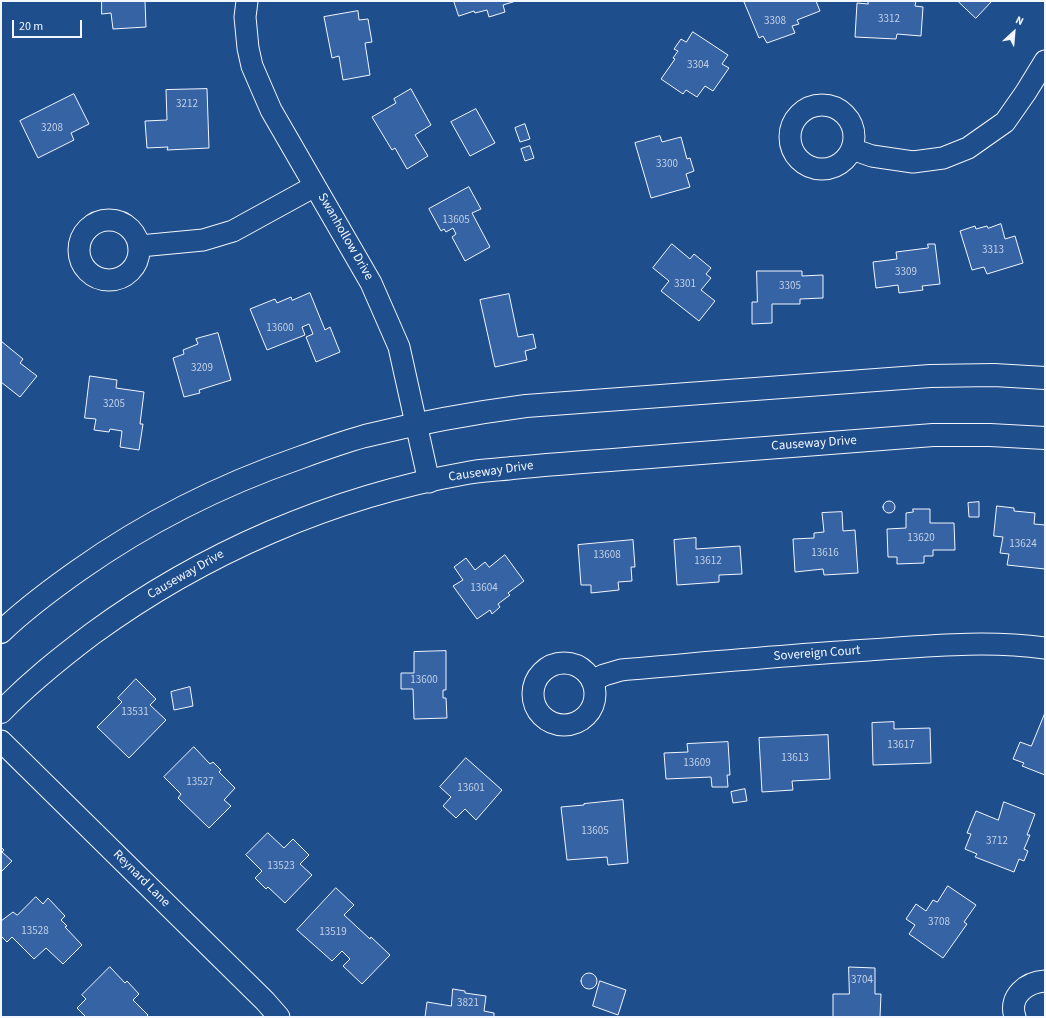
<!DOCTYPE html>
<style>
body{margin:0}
#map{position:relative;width:1046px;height:1018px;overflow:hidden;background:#1f4e8c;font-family:"Source Sans 3",sans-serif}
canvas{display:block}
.frame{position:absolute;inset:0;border:2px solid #f2f6ff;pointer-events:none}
.north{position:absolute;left:994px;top:12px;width:40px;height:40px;-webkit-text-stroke:3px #1f4e8c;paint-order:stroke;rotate:26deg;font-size:11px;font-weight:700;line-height:16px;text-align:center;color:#f2f6ff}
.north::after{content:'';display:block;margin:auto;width:14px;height:18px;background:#f2f6ff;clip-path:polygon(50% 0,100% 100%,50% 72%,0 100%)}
.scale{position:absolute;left:12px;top:20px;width:70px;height:18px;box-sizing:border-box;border:2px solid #f2f6ff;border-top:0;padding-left:5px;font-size:12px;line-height:14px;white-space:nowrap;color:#f2f6ff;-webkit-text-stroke:3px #1f4e8c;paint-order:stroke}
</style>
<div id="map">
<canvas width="1046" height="1018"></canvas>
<div class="frame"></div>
<div class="north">N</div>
<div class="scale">20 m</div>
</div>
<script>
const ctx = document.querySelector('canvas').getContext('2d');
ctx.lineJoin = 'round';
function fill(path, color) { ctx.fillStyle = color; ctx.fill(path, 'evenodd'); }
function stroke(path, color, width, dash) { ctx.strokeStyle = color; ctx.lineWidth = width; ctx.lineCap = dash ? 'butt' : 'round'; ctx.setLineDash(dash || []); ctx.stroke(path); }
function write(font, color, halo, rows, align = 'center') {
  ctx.font = font + ' "Source Sans 3",sans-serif'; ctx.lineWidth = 3; ctx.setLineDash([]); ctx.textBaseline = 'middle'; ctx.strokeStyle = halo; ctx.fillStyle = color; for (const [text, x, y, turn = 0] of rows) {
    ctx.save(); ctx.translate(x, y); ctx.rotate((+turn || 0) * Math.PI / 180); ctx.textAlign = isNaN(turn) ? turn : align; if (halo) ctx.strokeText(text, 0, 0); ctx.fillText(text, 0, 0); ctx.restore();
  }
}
const building = new Path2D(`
 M102 1H145L146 27 113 29 111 13 102 14Z
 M454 1H516L503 5 505 12 489 17 487 10 475 13 474 11 459 16Z
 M746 1H816L820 11 797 20 799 24 792 26 795 33 767 43 763 36 759 38 744 2Z
 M868 1H916L915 6 923 7 921 36 897 34 896 39 855 37 857 3 868 4Z
 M958 1H992L976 18Z
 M358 11 359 20 368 19 372 42 365 43 370 75 343 80 339 56 332 58 324 17Z
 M693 32 728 55 722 64 729 68 713 91 705 86 697 97 686 90 683 94 661 79 675 59 673 58 678 51 674 49 681 39 686 42Z
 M207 89 209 148 167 150 168 147 147 148 145 121 167 120 166 90Z
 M411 89 431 125 415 135 428 156 407 169 395 148 392 150 372 117 396 103 394 99Z
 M74 94 89 124 71 133 74 140 38 158 20 121Z
 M476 109 495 143 470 156 451 122Z
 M525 124 530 139 520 142 515 128Z
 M660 136 662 142 681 137 687 159 690 158 694 171 686 174 690 187 651 198 635 143Z
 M530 146 534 158 525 161 521 149Z
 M469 187 481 209 472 213 490 247 465 261 452 237 456 234 453 228 446 232 444 229 441 231 429 209Z
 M1001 224 1005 239 1015 236 1023 263 987 274 984 267 972 270 960 231 975 226 976 229 987 226 988 228Z
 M672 244 690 259 694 254 711 268 706 274 711 278 701 290 715 301 699 321 661 291 669 281 653 268Z
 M928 244H935L940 284 922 286 923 290 899 293 898 285 876 288 873 262 897 259 896 252 928 248Z
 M757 271H802V276L823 275V298L800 299V304H772V323L752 324V302H757Z
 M310 293 325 330 330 327 340 352 316 362 306 337 313 334 309 324 302 327 305 335 267 350 250 309 275 299 277 303 291 297 292 300Z
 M509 294 518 337 533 334 536 348 525 351 527 360 495 367 480 300Z
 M218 333 231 380 199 390 200 393 184 397 173 358 184 354 183 350 198 344 196 339Z
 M1 341 23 359 20 363 37 376 20 397 1 382Z
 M90 376 117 380 116 388 144 392 140 424H143L139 450 120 447 122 431 110 429 109 432 94 430 96 419 85 418Z
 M883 507a6 6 0 1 1 12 0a6 6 0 1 1-12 0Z
 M979 502V517H969L968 503Z
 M997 506 1014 508V511L1035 513 1034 524 1045 525V569L1007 565 1009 554 1000 553 1003 537 994 536Z
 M913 509H930V523H954L955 550H933V556H924V563L897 564V557H888L887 529 906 528V513L913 512Z
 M842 512 843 531 855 530 858 573 824 575 823 569 795 572 793 539 814 538V533L824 532 822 513Z
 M696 538V549L740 546 742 574 719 575V582L677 585 674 540Z
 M633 540 635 567H631L632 581 618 582 619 590 591 593V585H581L578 545Z
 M505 555 524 581 508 593 510 595 498 604 500 607 492 614 490 610 477 619 453 586 463 580 454 567 466 558 475 570 485 562 489 567Z
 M446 651V690H443V698H446L447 718 414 719 413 689H401V673H414V652Z
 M136 679 156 699 150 705 166 720 129 758 97 727 122 702 118 698Z
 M190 687 193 706 174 710 171 692Z
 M1045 713V775L1022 766 1024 763 1013 759 1020 742 1031 746Z
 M894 722V729L930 728 931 763 873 765 872 723Z
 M828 735 830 779 792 781 793 790 762 792 759 738Z
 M728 742 730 775H727L728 787H712L711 777 666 779 664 753 688 752 687 744Z
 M194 747 210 764 213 762 221 770 219 772 235 788 224 800 231 806 209 828 178 798 181 794 164 777Z
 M466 758 502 790 476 820 465 809 456 818 443 806 451 797 440 787Z
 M745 789 747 801 733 803 731 792Z
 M623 800 628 863 608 865 607 857 567 860 561 807 584 805V804Z
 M1004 802 1035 814 1027 835H1030L1024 849 1028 851 1024 861 1019 859 1014 872 975 857 977 854 965 849 971 834 967 833 976 811 998 820Z
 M268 833 284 848 293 839 309 855 300 864 312 875 285 903 268 887 266 889 255 878 262 871 246 855Z
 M1 847 4 850 2 852 12 861 1 872Z
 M948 886 976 905 964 922 967 924 943 958 909 934 915 925 906 919 916 904 926 911 933 900 937 902Z
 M336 888 354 905 344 915 370 939 371 937 390 955 362 984 343 966 350 959 342 951 332 961 297 930Z
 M36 897 43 904 48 898 65 916 61 920 67 926 65 927 82 945 63 964 46 948 34 959 12 937 7 942 1 936V921L13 912 17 915Z
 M110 967 125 983 127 981 139 994 133 1000 148 1015 146 1017H86L77 1008 86 999 82 995Z
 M849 967 875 968V994H881L880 1017H833V994H849Z
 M581 981a8 8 0 1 1 16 0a8 8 0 1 1-16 0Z
 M600 981 626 990 618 1015 593 1006Z
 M453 989 465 991V993L486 996 484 1011 494 1013V1017H425L427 1002 451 1006Z`);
fill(building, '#3563a3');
stroke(building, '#f2f6ff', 1);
const street = new Path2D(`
 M247 1 245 17 248 48 252 66 271 110 371 283 399 347 429 482
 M790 137a32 32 0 1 1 64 0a32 32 0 1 1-64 0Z
 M852 149 872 156 913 162 943 158 968 148 1005 122 1026 92 1045 61
 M79 250a30 30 0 1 1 60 0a30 30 0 1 1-60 0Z
 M140 246 203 240 233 231 315 186
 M533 694a31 31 0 1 1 62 0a31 31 0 1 1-62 0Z
 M592 681 604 675 621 670C704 663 786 655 869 650 928 646 986 640 1045 648
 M1 741 265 1001 279 1017
 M1015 1017C1008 996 1027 982 1045 981`);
const secondary = new Path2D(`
 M1 632C25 609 52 589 79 570 147 522 221 485 299 458 321 450 343 442 365 436 418 423 472 413 526 406L930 376 994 375 1045 378
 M1 712C30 682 59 659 92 634 203 553 332 497 467 473 482 470 497 470 512 468 554 464 596 461 637 458 736 450 834 443 933 435H990L1045 438`);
stroke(street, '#f2f6ff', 23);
stroke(secondary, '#f2f6ff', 24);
stroke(street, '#1f4e8c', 21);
stroke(secondary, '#1f4e8c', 22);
write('11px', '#c3d1e8', null, [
 ["3312",889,20],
 ["3308",775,22],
 ["3304",698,66],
 ["3212",187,105],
 ["3208",52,129],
 ["3300",667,165],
 ["13605",456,221],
 ["3313",993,251],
 ["3309",906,273],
 ["3301",685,285],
 ["3305",790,287],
 ["13600",280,329],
 ["3209",202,369],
 ["3205",114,405],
 ["13620",921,539],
 ["13624",1023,545],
 ["13616",825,554],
 ["13608",607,556],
 ["13612",708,562],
 ["13604",484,589],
 ["13600",424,681],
 ["13531",135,713],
 ["13617",901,746],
 ["13613",795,759],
 ["13609",697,764],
 ["13527",200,783],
 ["13601",471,789],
 ["13605",595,832],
 ["3712",997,842],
 ["13523",281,867],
 ["3708",939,923],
 ["13528",35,932],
 ["13519",333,933],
 ["3704",862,981],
 ["3821",468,1004]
]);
write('13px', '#f2f6ff', '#1f4e8c', [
 ["Swanhollow Drive",345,237,60],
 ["Causeway Drive",814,444,-4],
 ["Causeway Drive",491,472,-8],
 ["Causeway Drive",186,575,-30],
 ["Sovereign Court",817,654,-4],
 ["Reynard Lane",141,879,45]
]);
</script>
